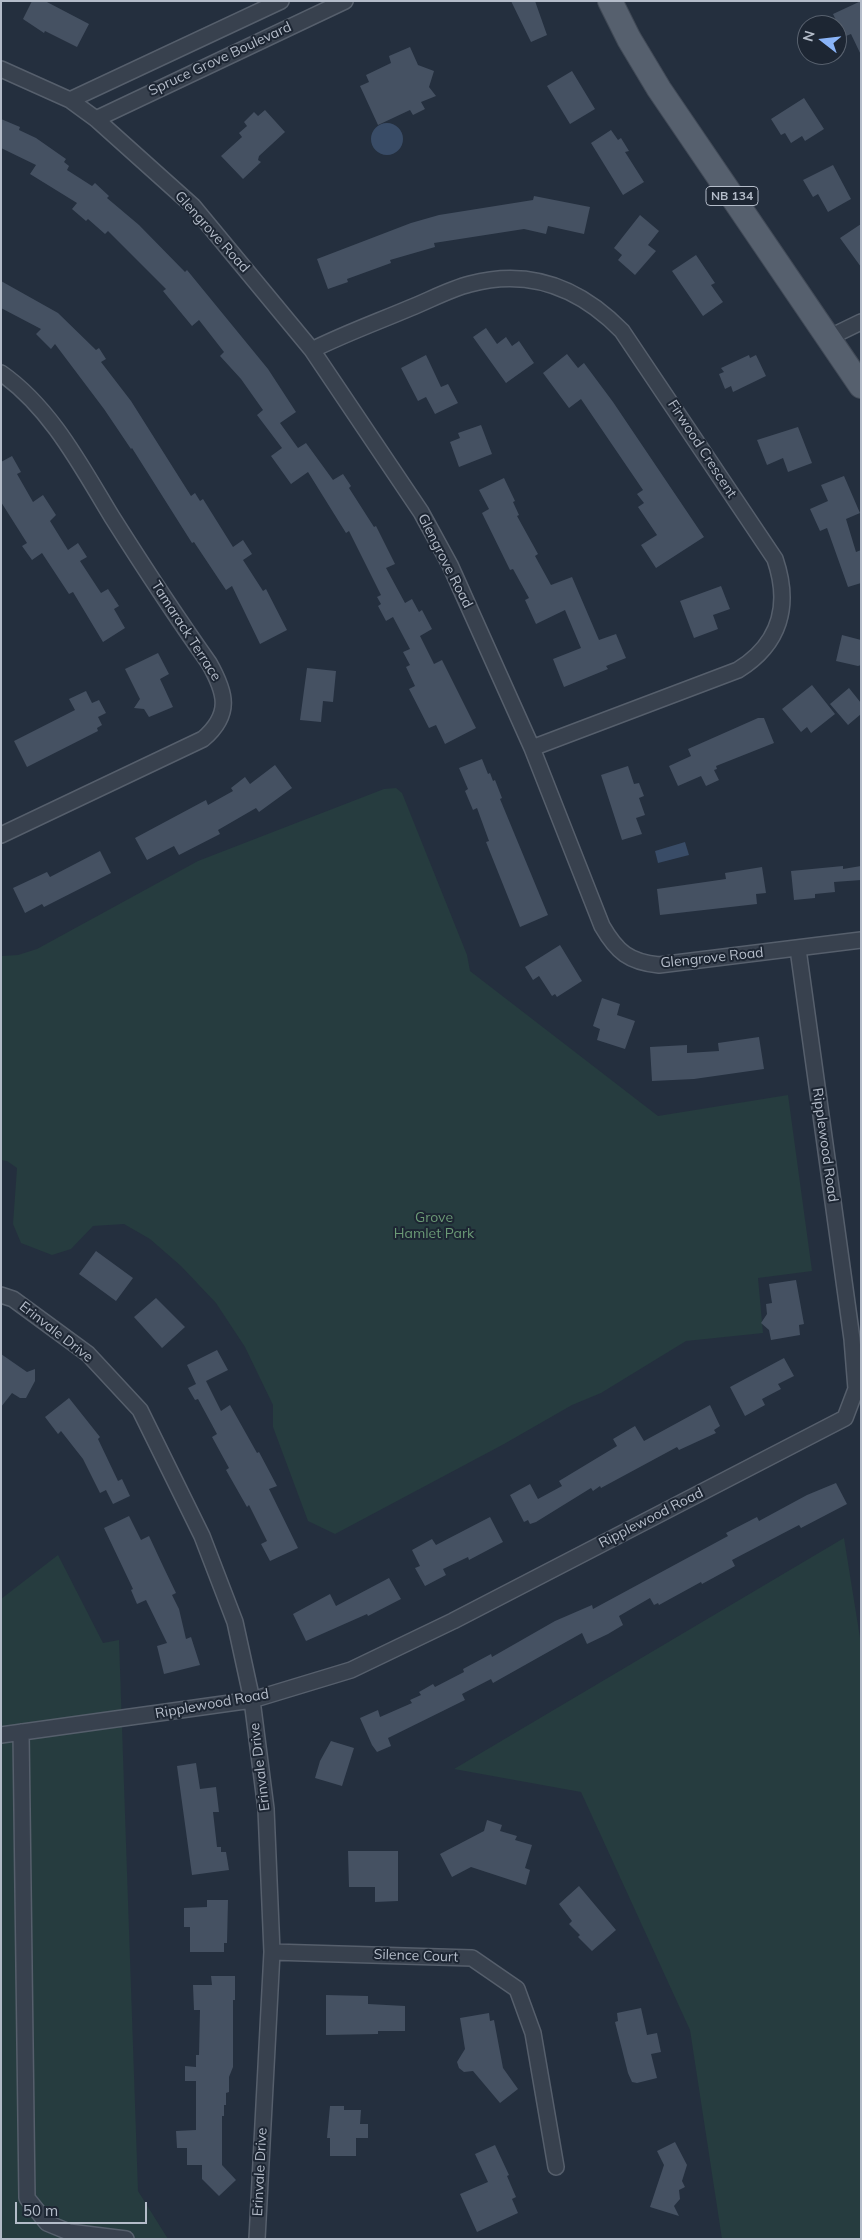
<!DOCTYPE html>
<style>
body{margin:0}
#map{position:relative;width:862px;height:2240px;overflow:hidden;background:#242f3e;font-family:Mulish,sans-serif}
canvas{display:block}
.frame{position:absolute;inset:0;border:2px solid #b4bcc9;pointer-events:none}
.north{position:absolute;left:797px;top:15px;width:50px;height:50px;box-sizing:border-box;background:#1d2633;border:1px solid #59626f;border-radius:50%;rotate:286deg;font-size:14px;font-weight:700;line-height:20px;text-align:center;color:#b4bcc9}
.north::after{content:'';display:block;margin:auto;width:18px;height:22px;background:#8ab4f8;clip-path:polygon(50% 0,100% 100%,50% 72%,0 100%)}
.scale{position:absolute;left:15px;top:2202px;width:132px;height:22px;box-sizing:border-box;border:2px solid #b4bcc9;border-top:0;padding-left:6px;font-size:15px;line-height:18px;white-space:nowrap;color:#b4bcc9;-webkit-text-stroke:4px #1d2633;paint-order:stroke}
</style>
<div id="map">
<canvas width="862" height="2240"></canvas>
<div class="frame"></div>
<div class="north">N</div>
<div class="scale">50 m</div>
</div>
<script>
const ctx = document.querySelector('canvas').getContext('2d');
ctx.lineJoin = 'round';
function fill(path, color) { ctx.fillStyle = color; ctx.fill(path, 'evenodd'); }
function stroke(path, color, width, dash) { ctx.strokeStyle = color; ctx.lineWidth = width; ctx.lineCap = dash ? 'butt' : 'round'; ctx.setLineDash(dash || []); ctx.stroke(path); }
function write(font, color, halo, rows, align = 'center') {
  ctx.font = font + ' Mulish,sans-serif'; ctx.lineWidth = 4; ctx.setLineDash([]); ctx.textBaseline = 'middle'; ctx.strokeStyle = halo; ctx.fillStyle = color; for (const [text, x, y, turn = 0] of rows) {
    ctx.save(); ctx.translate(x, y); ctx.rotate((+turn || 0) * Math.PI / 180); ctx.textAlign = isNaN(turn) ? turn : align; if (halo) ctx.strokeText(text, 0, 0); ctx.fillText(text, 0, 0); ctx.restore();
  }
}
fill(new Path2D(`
 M396 788 402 793 467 955 470 971 658 1116 788 1095 812 1271 758 1278 763 1333 686 1341 601 1393 572 1405 504 1444 335 1534 308 1521 273 1427V1405L245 1347 216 1303 181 1266 150 1239 124 1224 93 1226 71 1249 52 1255 21 1243 13 1224 17 1168 7 1161 1 1160V956L18 955 37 949 198 861 384 789Z
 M844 1538 861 1644V2239H722L690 2030 581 1792 454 1769Z
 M58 1555 103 1643 119 1640 138 2191 168 2239H1V1599Z`), '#263c3f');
fill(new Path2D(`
 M371 139a16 16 0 1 1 32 0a16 16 0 1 1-32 0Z
 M685 842 689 855 658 863 655 851Z`), '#394c67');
fill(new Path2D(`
 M32 1H45L89 24 77 47 45 31 44 33 23 19Z
 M511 1H535L547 35 531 42Z
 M861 1V55L851 34 846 36 844 32 842 33 833 14Z
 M410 47 418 65 434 71 429 87 436 96 421 102 425 109 413 115 410 110 378 125 360 86 369 82 366 75 391 63 389 56Z
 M572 71 595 109 570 124 547 86Z
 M804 98 824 129 805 141 802 136 791 143 785 133 781 135 771 119Z
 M265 110 285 132 259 156 258 160 261 162 243 179 221 156 242 137 239 133 247 126 244 122 254 112 258 116Z
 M1 119 20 127 19 130 36 138 66 159 64 162 69 166 67 170 92 186 95 183 109 196 107 198 139 225 185 272 187 270 268 369 296 412 280 423 298 448 306 443 333 480 343 474 351 486 349 488 374 527 376 526 395 564 386 568 405 603 412 599 419 612 422 610 432 629 420 636 434 664 442 660 476 728 445 744 436 725 429 728 409 689 415 686 406 667 410 665 403 652 410 649 393 617 386 621 378 606 381 604 377 597 381 595 349 531 346 533 308 472 291 484 271 456 282 448 257 415 263 410 241 379 220 356 224 352 199 320 192 326 163 291 166 289 108 231 105 234 88 219 86 221 72 209 77 203 30 174 36 165 1 148Z
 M611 130 618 140 621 138 629 151 625 152 644 182 623 195 591 143Z
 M833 165 851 199 828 212 818 194 813 197 803 180Z
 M534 196 590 207 584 234 548 226 546 234 524 229 434 243 435 247 390 260 391 263 347 279 348 282 328 289 317 259 411 223 439 215 533 200Z
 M640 215 659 231 648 245 656 251 635 275 618 260 622 255 614 248Z
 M861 224V267L840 238Z
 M696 255 715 283 711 285 723 302 703 316 672 271Z
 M1 281 58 313 96 350 99 348 106 359 101 362 131 401 191 496 195 493 200 501 203 499 233 547 243 540 252 554 243 560 263 591 266 589 287 630 260 644 232 586 226 590 194 542 192 543 132 448 131 449 104 409 55 344 51 349 36 334 41 329 1 308Z
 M486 328 497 344 506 337 512 346 519 341 534 363 506 383 473 337Z
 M567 354 578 368 584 363 613 402 704 537 656 568 641 545 657 535 638 507 644 503 637 494 643 490 581 399 569 408 543 373Z
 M426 355 441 387 448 384 458 403 435 414 426 397 418 401 401 368Z
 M749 355 750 358 756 355 766 376 733 392 731 386 725 389 719 374 724 372 721 368Z
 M481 425 492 454 459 467 450 442 460 438 458 433Z
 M798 427 812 463 788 472 783 458 767 465 757 440Z
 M12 456 21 472 17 474 33 502 43 495 56 515 50 521 68 550 78 543 87 557 80 561 101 593 108 589 119 606 114 609 125 628 103 642 73 592 69 594 42 553 32 560 22 546 27 543 1 502V462Z
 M844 476 860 513 846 519 856 552 861 550V583L848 587 827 528 820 531 810 509 828 501 821 485Z
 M504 478 515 501 513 502 519 515 517 516 538 554 535 556 551 585 572 577 599 640 616 634 626 658 606 666 608 669 564 687 553 659 581 648 565 610 536 624 525 600 529 598 513 569 510 570 482 513 489 509 479 490Z
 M721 586 730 609 713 615 718 629 694 638 680 601Z
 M842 635 861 640V665L858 666 836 661Z
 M158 653 169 674 160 679 173 707 149 717 144 709 134 708 140 699 125 669Z
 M307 668 336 671 333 702 323 701 321 722 300 720Z
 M812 685 835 714 811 733 807 727 801 732 782 709Z
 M849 688 861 703V714L848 725 830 704Z
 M86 691 92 703 99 700 106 713 98 717 102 725 97 728 98 731 27 767 14 741 75 710 69 699Z
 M758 718H764L774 743 716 766 717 769 714 770 719 780 706 786 701 776 678 786 669 766 691 756 688 749Z
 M482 759 488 774 490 773 493 781 495 780 502 798 500 799 548 915 520 927 486 842 489 841 477 808 473 810 465 791 468 789 459 768Z
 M275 765 292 788 259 812 256 808 218 830 220 834 179 855 174 846 147 860 135 838 206 800 208 805 233 791 231 788 245 777 250 784Z
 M628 766 634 784 639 783 644 796 639 798 645 815 636 818 642 834 622 840 601 775Z
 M100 851 111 873 44 907 42 904 25 913 13 888 47 872 50 877Z
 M843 866V869L861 866V880L834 882 835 892 815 894V898L794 900 791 871Z
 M762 867 766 893 756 894 757 904 660 915 657 889 726 879 725 873Z
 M560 945 582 981 557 997 555 994 552 996 539 976 533 980 525 967Z
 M602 998 620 1004 617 1015 635 1021 625 1049 597 1040 600 1029 593 1026Z
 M759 1037 764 1069 694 1079 652 1081 650 1047 687 1045V1053L719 1051 718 1043Z
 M96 1251 133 1278 116 1301 79 1274Z
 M796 1280 804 1324 799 1325 800 1335 771 1340 769 1330 761 1323 767 1314 766 1304 772 1303 769 1284Z
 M156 1298 185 1327 162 1348 134 1317Z
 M217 1350 228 1370 206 1381 221 1411 230 1405 257 1453 259 1452 277 1486 269 1489 298 1548 270 1561 261 1544 267 1541 249 1505 247 1507 226 1470 229 1468 212 1437 217 1434 198 1399 195 1400 188 1388 196 1384 187 1365Z
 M1 1354 27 1372 35 1369V1381L26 1398H20L12 1393 1 1407Z
 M784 1358 794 1376 778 1384 781 1389 762 1399 765 1405 745 1416 730 1387Z
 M69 1398 100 1437 98 1439 118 1481 122 1479 130 1496 113 1504 106 1490 100 1493 83 1459 61 1431 58 1434 45 1417Z
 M710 1405 720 1426 714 1430 716 1433 679 1450 677 1447 601 1488 600 1486 593 1491 591 1488 536 1522 530 1524 528 1520 524 1522 510 1495 530 1484 538 1499 562 1486 559 1481 617 1446 613 1439 635 1426 644 1441Z
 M836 1483 847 1504 801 1528 799 1525 732 1560 735 1566 702 1584 701 1582 659 1605 658 1603 654 1605 650 1598 619 1616 623 1625 608 1634 587 1644 582 1633 493 1683 491 1679 462 1694 465 1700 388 1738 391 1746 377 1752 372 1745 360 1718 378 1710 380 1717 412 1703 410 1700 421 1695 419 1692 433 1684 435 1687 464 1672 463 1669 491 1654 492 1657 555 1621 592 1605 593 1609 728 1536 726 1533 757 1517 759 1521 807 1495Z
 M129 1516 141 1540 149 1536 163 1566 176 1593 172 1595 179 1609 186 1639 191 1637 200 1665 164 1674 157 1646 167 1643 146 1600 137 1604 131 1590 133 1589 104 1528Z
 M490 1517 503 1542 469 1560 468 1557 443 1569 446 1575 425 1586 415 1568 420 1566 412 1550 432 1539 436 1545Z
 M389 1578 401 1599 368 1616 367 1614 306 1641 293 1614 330 1594 336 1606Z
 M331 1741 354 1748 342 1786 315 1778 320 1761Z
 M196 1763 200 1789 216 1787 219 1812H213L217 1847H221V1852H226L229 1870 192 1875 177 1766Z
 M487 1820 502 1825 500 1831 517 1836 515 1840 532 1845 525 1868 530 1870 526 1885 471 1867 452 1877 440 1854 484 1831Z
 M348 1851H398V1901L375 1902V1887H349Z
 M579 1886 616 1930 592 1951 578 1937 580 1935 569 1924 572 1921 559 1904Z
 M207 1900H228L227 1943H224V1952H190V1927H184V1908L207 1907Z
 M211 1976H235V2000H233V2067L229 2077V2092L226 2093V2105H224V2116H222V2165L236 2180 219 2196 202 2179V2165H187V2148H177L176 2131 196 2130V2081H185V2066L196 2067V2055H199L200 2010H194L193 1985H212Z
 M326 1995 368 1996V2004L405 2006V2031H378V2034L326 2035Z
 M641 2008 647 2035 657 2033 661 2052 651 2054 657 2078 637 2083 632 2082 628 2073 615 2022 618 2021 617 2013Z
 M489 2013 490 2021 494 2020 503 2068 518 2089 500 2103 473 2071 464 2072 459 2068 457 2062 465 2049 460 2018Z
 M330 2106H344V2110H361L360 2124H368V2138H356V2156H330V2138H327Z
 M675 2142 687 2165 682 2181 685 2187 679 2190 680 2199 674 2206 679 2216 650 2207 664 2165 657 2151Z
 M495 2145 509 2175 507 2176 516 2197 512 2199 518 2213 477 2232 460 2194 488 2182 475 2154Z`), '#455162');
const street = new Path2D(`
 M1 69 70 100 96 119 193 206 312 350 421 512 450 565 532 748 602 926C617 952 629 962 659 965L861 940
 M70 100 281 1
 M96 119 345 1
 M828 338 861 322
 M312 350C344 334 377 322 410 308 430 300 450 289 470 284 530 268 580 288 622 331L775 559C791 606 780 644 738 670L532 748
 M1 373C51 408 81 466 112 517 143 566 175 615 209 663 226 693 232 714 203 739L1 835
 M1 1295 13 1299 88 1354 140 1410 202 1536 235 1622 252 1700 266 1809 272 1952 257 2239
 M21 1732 27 2198 47 2223 69 2232 126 2239
 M1 1735 252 1700 351 1670 453 1621 845 1418 856 1389 852 1339 798 949
 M272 1952 472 1958 517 1989 533 2033 556 2167`);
const primary = new Path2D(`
 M610 1 629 39 659 89 861 386`);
stroke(street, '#565f6c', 18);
stroke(primary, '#414a57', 26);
stroke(street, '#38414e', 15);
stroke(primary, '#56606e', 24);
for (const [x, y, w] of [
 [732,196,52]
]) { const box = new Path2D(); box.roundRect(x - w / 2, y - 9.5, w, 19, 4); ctx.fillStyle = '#1d2633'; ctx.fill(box); stroke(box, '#b4bcc9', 1); }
write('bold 12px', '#b4bcc9', null, [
 ["NB 134",732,196]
]);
write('14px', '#b4bcc9', '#1d2633', [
 ["Spruce Grove Boulevard",220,59,-25],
 ["Glengrove Road",212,232,48],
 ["Firwood Crescent",702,449,57],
 ["Glengrove Road",445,561,63],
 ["Tamarack Terrace",186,631,57],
 ["Glengrove Road",712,958,-6],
 ["Ripplewood Road",825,1145,82],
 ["Erinvale Drive",56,1332,38],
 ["Ripplewood Road",651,1518,-27],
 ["Ripplewood Road",212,1704,-10],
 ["Erinvale Drive",260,1767,-97],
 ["Silence Court",416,1956,2],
 ["Erinvale Drive",260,2172,-87]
]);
write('14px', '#6b9a76', '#1d2633', [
 ["Grove",434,1218],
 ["Hamlet Park",434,1234]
]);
</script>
